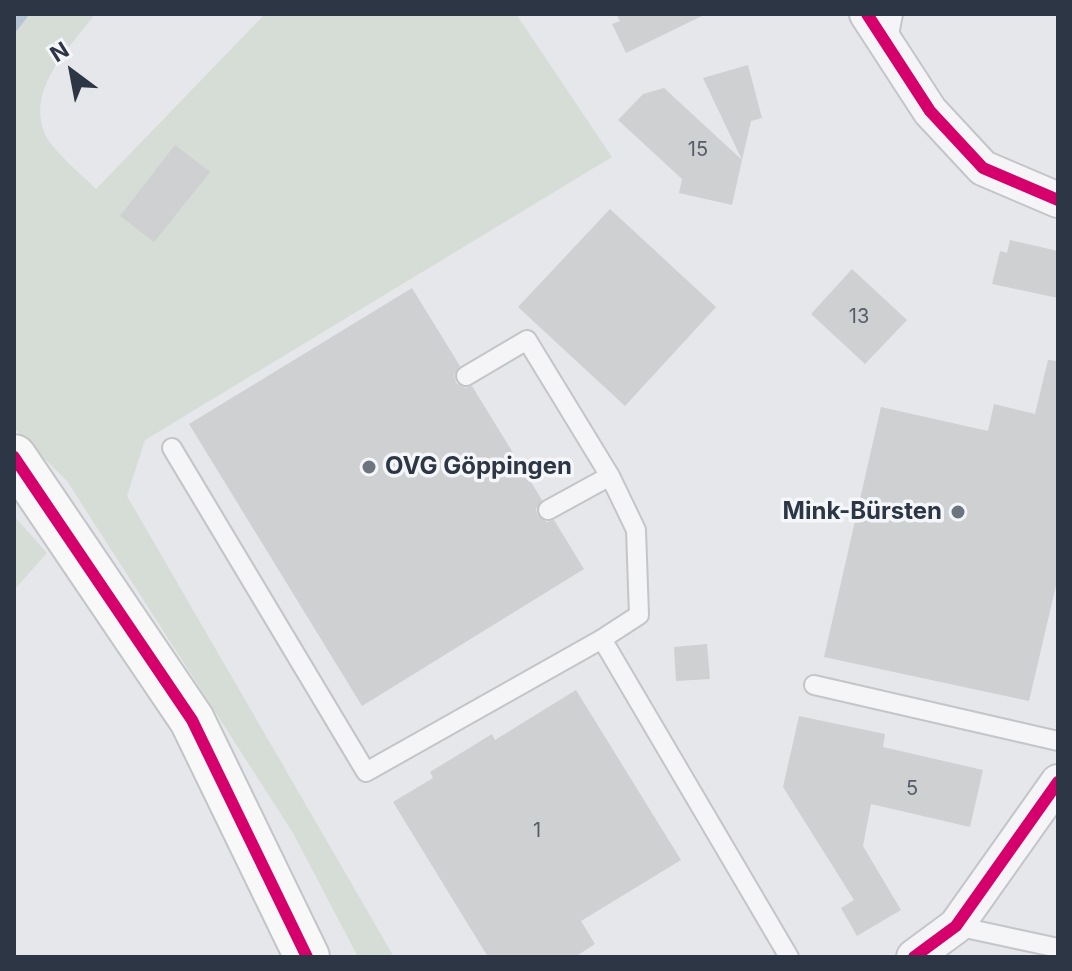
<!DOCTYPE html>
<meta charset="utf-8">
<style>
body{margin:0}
#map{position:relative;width:1072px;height:971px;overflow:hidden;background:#e5e7ea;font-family:Inter,sans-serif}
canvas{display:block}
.frame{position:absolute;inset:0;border:16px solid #2c3644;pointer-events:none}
.north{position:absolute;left:32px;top:32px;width:80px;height:80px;-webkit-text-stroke:6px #f4f6f9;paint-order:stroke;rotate:328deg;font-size:22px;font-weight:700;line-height:32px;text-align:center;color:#2c3644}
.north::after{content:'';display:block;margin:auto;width:28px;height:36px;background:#2c3644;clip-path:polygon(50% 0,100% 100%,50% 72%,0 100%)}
</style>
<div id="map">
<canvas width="1072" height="971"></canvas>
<div class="frame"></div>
<div class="north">N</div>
</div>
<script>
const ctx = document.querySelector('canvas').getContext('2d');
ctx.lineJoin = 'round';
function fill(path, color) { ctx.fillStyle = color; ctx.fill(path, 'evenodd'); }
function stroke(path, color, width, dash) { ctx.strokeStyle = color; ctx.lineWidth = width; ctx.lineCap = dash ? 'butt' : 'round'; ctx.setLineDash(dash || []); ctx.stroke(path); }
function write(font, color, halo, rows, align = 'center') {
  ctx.font = font + ' Inter,sans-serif'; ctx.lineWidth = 7; ctx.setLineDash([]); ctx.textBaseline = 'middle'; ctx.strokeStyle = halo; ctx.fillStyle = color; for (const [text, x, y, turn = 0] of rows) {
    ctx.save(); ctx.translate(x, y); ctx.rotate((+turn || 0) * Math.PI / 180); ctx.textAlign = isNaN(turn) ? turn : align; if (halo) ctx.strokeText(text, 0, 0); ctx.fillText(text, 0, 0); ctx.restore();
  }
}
fill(new Path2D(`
 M14 14H95C70 48 26 88 45 134 52 150 83 176 96 189L265 14H516L612 157 145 440 127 496 394 957H358L293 833 67 481 14 428Z
 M14 516 47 553 14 590Z`), '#d6ddd6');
stroke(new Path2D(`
 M14 27 24 14`), '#b5c5d4', 9);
fill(new Path2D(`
 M616 14H706L626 53 612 24 620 21Z
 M748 65 762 118 751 121 742 160 703 78Z
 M664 88 742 160 732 205 679 193 682 179 618 120 643 94Z
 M175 145 210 172 154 242 120 216Z
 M610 209 716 307 625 406 518 307Z
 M1010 240 1058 251V298L992 284 1000 251 1007 253Z
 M852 269 907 320 865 364 811 314Z
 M412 288 460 366 454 375 456 383 465 388 472 386 542 500 536 509 538 516 547 522 554 520 584 569 362 706 189 424Z
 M1048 360 1058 361V577L1029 701 824 657 881 407 988 431 994 404 1035 414Z
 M707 644 710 679 676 681 674 647Z
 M576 690 681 860 581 921 595 944 575 957H488L393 802 433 778 430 772 492 734 495 740Z
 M799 716 885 734 883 747 983 770 970 827 871 804 863 846 901 910 857 936 841 908 854 900 783 787Z`), '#ced0d2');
const lane = new Path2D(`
 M887 45 893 14
 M466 376 527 340 610 476 636 530 639 615 602 639 789 957
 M172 448 366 772 602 639
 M548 510 610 476
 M814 685 1058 741
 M956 926 1058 948`);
const street = new Path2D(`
 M867 14 930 111 983 168 1058 200
 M914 957 956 926 1058 782`);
const secondary = new Path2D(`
 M14 457 192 720 307 957`);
stroke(lane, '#c3c5c8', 22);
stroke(street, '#c3c5c8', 38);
stroke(secondary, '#c3c5c8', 48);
stroke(lane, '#f5f5f7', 18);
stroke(street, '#f5f5f7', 34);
stroke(secondary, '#f8f8f8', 44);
stroke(new Path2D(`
 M867 14 930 111 983 168 1058 200
 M14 457 192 720 307 957
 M914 957 956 926 1058 782`), '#d6006c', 12);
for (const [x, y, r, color] of [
 [369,467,8,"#6d747e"],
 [958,512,8,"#6d747e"]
]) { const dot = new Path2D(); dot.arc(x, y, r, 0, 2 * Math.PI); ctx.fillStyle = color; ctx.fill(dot); stroke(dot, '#f4f6f9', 3); }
write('20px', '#555d68', null, [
 ["15",698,150],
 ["13",859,317],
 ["5",912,789],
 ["1",537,831]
]);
write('bold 24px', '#2c3644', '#f4f6f9', [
 ["OVG Göppingen",385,467],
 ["Mink-Bürsten",942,512,"right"]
], 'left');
</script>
